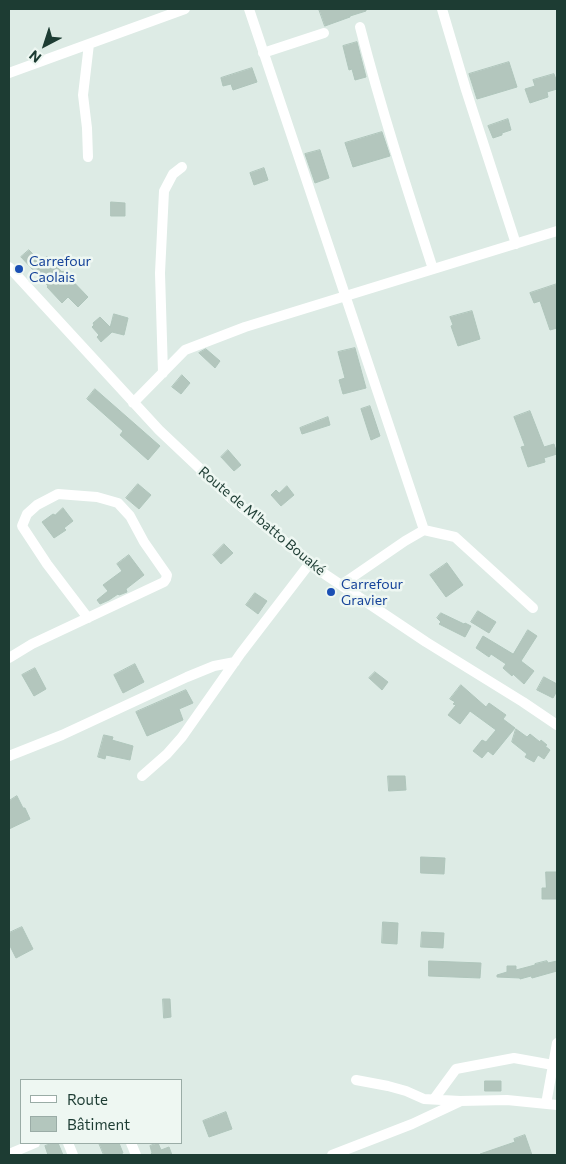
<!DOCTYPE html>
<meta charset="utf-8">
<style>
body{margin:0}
#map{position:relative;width:566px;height:1164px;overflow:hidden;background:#ddebe5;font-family:Commissioner,sans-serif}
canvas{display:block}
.frame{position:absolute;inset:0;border:10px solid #1d3c33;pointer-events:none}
.legend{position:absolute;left:20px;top:1079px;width:162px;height:65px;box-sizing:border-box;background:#eef7f2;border:1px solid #9aaca6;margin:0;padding:6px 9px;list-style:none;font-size:15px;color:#1d3c33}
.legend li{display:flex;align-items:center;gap:10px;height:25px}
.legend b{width:25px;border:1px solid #9aaca6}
.north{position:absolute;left:20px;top:20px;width:50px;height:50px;-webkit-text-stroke:4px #eef7f2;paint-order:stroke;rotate:220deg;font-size:14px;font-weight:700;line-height:20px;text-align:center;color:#1d3c33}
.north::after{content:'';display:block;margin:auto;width:18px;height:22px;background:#1d3c33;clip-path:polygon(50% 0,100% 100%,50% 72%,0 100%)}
</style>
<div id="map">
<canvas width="566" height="1164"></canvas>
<div class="frame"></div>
<ul class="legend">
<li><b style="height:6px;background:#fff"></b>Route</li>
<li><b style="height:14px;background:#b3c6bd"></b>Bâtiment</li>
</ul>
<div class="north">N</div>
</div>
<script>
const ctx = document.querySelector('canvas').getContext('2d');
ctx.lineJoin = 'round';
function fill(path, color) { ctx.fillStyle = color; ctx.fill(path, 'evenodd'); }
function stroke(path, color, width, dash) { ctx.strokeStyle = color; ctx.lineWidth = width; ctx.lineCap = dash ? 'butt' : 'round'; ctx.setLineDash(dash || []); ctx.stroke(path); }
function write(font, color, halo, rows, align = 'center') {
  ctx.font = font + ' Commissioner,sans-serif'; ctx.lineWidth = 5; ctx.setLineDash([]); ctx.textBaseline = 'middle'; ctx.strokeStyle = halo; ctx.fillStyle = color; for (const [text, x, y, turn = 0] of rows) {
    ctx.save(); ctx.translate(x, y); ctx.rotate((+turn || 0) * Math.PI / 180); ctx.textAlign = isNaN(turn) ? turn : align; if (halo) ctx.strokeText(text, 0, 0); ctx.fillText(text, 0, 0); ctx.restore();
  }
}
const building = new Path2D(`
 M319 9H366V11L350 16V17L325 26Z
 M357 42 366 77 355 80 352 69 349 70 343 46Z
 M509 62 517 87 477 99 469 74Z
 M252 68 257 82 233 90 231 84 223 86 221 78Z
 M554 74 557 82V89L547 92 548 97 530 103 525 89 535 86 533 80Z
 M508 119 511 130 502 133V135L493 138 488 126Z
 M382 132 390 156 353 167 345 143Z
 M320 150 329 178 315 183 305 154Z
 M264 168 268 180 254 185 250 173Z
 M111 202 125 203V216H111Z
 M29 250 41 262 47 256 62 272 63 271 88 297 78 307 68 297 62 303 47 287 48 286 21 257Z
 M557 284V328L550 330 540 301 534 303 530 293Z
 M472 311 480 339 458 346 451 326 453 325 450 317Z
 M114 314 128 318 124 335 112 332 101 342 97 337 99 335 92 327 94 325 93 323 100 317 110 327Z
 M355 348 366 388 343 394 339 380 345 378 338 352Z
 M206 349 220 361 215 368 199 353Z
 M182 375 190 383 181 394 172 387Z
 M95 389 160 446 148 460 120 435 123 431 87 399Z
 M370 406 380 436 371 440 361 409Z
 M530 411 544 447 554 444 557 454 544 458 545 462 528 467 521 447 525 446 514 417Z
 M328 417 330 425 302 434 300 428Z
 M228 450 241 465 234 471 221 457Z
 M138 484 151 495 139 509 126 498Z
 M287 486 294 495 281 506 271 495 276 490 279 493Z
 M63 508 73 521 64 528 66 530 54 538 42 522 53 514 55 515Z
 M224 544 233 553 221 564 213 555Z
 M129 555 144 575 126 589 127 592 119 595 118 594 109 600 100 604 97 600 108 591 103 585 122 571 117 564Z
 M447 563 463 585 446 597 430 575Z
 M255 593 267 601 258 614 246 605Z
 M478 611 496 622 489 633 471 622Z
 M441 613 464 624 465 623 471 626 465 637 439 624 441 622 437 618Z
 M528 630 537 636 521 661 534 671 524 684 513 674 512 676 503 668 506 664 491 654 489 657 476 648 483 636 513 654Z
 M135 664 144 682 123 693 114 675Z
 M35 668 46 689 34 696 22 675Z
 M375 672 388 682 382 690 369 678Z
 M544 677 557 684V691L553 698 537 690Z
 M461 685 486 707 489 703 506 715 503 719 515 728 493 755 488 751 482 758 473 751 482 740 486 742 496 730 470 711 460 724 448 715 456 705 453 704 455 702 450 699Z
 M186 690 193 703 179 709 183 720 147 736 136 712Z
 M516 729 527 737 530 734 540 742 541 740 547 745 545 746 550 750 544 759 538 755 534 762 525 757 527 754 512 742Z
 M104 735 113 737 112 740 133 746 130 760 106 755 105 759 98 757Z
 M388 776H405L406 790 389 791Z
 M17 796 23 808H25L30 819 9 829V801Z
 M421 857 445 858 444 874 421 873Z
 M546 872H557V899H542V888H546Z
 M383 922 398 923 397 944 382 943Z
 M22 927 33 949 16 958 9 944V933Z
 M422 932 444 933 443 948 421 947Z
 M429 961 481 963 480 978 429 976Z
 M547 961 548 963 557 961V971L532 978 531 976 520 979V978L497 977V975L507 972V966H516V970L535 965V964Z
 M163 999H170L171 1017 164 1018Z
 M485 1081H501V1091H485Z
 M226 1112 232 1129 209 1137 203 1121Z
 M525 1135 532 1155H480V1154L515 1142 514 1139Z
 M53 1143H58L63 1155H48L45 1146Z
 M99 1143H119L123 1153 118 1155H104Z
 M158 1143 161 1150 169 1147 172 1155H150L152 1153 150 1146Z`);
fill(building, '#b3c6bd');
stroke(building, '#afc5bb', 1);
stroke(new Path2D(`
 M249 9 424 530
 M442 9 466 90 516 244
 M360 27C381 109 407 189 433 269
 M263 53 324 33
 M9 73 185 9
 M88 157 87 128 83 95 89 44
 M9 267 159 430 232 499 326 575 426 642 523 702 557 725
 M163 373 160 273 164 191 173 174 182 167
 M133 403 185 350 245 327 557 231
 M341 585 405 541 424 530 455 537 533 608
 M9 658 32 644 164 582 166 579 167 575 144 542 130 516 118 503 97 497 58 494 37 505 27 514 22 526 47 564 88 618
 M9 756 62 735 187 677 214 666 235 662
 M142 776 167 754 182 737 241 653 310 563
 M356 1080 388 1086 406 1091 424 1099 460 1101 507 1100 557 1105
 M434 1099 456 1069 514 1058 553 1065
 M546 1104 557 1043
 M68 1143 73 1155
 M131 1143 136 1155
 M9 1154 35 1143
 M332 1155 412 1124 459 1102`), '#fff', 10);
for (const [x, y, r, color] of [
 [19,269,5,"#1a4fb4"],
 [331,592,5,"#1a4fb4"]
]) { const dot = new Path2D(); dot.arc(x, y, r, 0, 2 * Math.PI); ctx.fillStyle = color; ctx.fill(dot); stroke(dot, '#eef7f2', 2); }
write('14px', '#164399', '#eef7f2', [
 ["Carrefour",29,261],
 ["Caolais",29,277],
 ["Carrefour",341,584],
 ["Gravier",341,600]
], 'left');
write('14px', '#1d3c33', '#eef7f2', [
 ["Route de M'batto Bouaké",262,521,40]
]);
</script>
